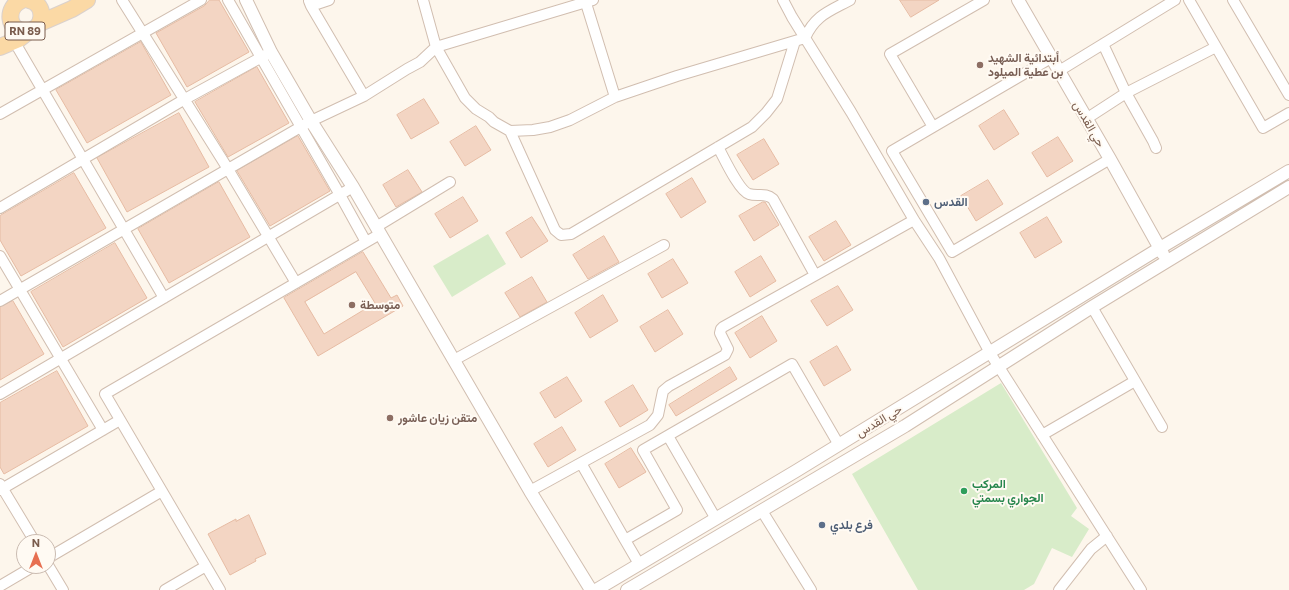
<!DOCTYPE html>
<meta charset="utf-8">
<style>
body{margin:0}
#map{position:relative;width:1289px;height:590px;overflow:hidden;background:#fdf6ec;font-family:Commissioner,sans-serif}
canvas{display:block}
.north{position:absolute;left:16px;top:534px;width:40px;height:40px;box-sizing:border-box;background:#fffaf3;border:1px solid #cabbb1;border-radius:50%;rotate:0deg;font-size:11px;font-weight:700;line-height:16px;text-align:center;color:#7a5c4d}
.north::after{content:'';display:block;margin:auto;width:14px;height:18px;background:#e76f51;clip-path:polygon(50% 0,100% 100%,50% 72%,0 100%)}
</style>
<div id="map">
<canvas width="1289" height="590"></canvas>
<div class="north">N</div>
</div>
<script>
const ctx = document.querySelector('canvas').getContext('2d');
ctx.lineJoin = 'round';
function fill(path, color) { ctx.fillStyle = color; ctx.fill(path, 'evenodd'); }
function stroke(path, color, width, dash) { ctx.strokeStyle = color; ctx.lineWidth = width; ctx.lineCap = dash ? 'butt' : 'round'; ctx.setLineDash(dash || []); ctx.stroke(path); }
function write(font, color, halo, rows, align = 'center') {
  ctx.font = font + ' Commissioner,Vazirmatn,sans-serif'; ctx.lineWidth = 4; ctx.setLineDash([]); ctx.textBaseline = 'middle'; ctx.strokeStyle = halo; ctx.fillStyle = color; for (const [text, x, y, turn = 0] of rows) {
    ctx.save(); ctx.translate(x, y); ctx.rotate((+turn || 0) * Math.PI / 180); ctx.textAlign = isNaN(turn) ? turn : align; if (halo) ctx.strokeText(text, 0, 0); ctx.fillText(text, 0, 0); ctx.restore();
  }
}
fill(new Path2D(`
 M488 234 506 264 452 297 433 266Z
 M1001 383 1077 508 1071 516 1089 529 1072 557 1052 548 1034 584 1024 590H918L852 474Z`), '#d8ecc9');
const building = new Path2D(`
 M210 0H219L249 52 187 87 156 33 204 6Z
 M900 0H939L911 17Z
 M141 42 171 95 87 143 56 90Z
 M257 67 289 123 228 157 195 102Z
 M424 99 439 123 411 139 397 115Z
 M1004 110 1019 134 994 150 979 126Z
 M179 113 209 167 127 212 97 158Z
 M476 126 491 150 465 166 450 142Z
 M298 136 330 191 270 226 237 171Z
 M1058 137 1073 161 1047 177 1032 153Z
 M764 139 779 164 753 180 737 155Z
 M408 170 422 192 396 207 383 185Z
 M74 173 106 228 21 276 0 240V216Z
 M692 178 706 202 681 218 666 194Z
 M988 180 1003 204 976 221 961 196Z
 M219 182 250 237 169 283 138 229Z
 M463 197 478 221 450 238 435 214Z
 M763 202H765L779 225 754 241 739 216Z
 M532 217 548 241 521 258 506 233Z
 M1047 217 1062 242 1035 258 1020 233Z
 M836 221 851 245 824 261 809 237Z
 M604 236 619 262 588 279 573 255Z
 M115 243 147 298 63 347 31 292Z
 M363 252 391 298 397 295 403 306 318 356 284 298ZM356 272 375 303 324 334 305 302Z
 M761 256 776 281 750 297 735 272Z
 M673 259 688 283 662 298 648 274Z
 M532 277 547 302 520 317 505 293Z
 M838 286 853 310 827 326 811 301Z
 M603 295 618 321 590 338 575 313Z
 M13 301 44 354 0 380V307Z
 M668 310 683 334 655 352 640 327Z
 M762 316 777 341 750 358 735 333Z
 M837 346 851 370 824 386 810 362Z
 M730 367 737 379 676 416 669 405Z
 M57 371 88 426 4 474 0 467V403Z
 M567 377 582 401 555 418 540 393Z
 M633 385 648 410 620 427 605 402Z
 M562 427 576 450 548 467 534 444Z
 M631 448 646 472 619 488 605 464Z
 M249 515 266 554 255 559 256 561 230 575 208 534 236 519V521Z`);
fill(building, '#f3d5c3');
stroke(building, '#e6bba3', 1);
const minor = new Path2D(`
 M122 0 228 169 296 283
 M228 0 340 195 366 242
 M423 0 436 47 465 98 476 109 489 117 494 122 510 131 533 130 550 127 570 120 615 97 677 76 805 38C815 15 830 11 850 0
 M585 0 615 97
 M783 0 792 17 851 112 914 220 939 258 990 353 1141 590
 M1189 0 1263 128 1289 113
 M1233 0 1289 95
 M309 1 311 6 329 0
 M311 6 364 96
 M14 41 164 298
 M1103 44 1126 93 1153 141 1156 148
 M1051 58 892 151 952 252 1110 159
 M1059 71 1175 0
 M0 114 201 0
 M1086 119 1126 93 1216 47
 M933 127 890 54 984 0
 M510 131 555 230 561 235 571 234 752 127 766 113 777 99 795 41
 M718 147C724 158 739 191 749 194 758 197 765 192 773 199L815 275
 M0 208 185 99 271 52
 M376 227 450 182
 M0 256 103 430
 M0 301 311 121 364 96 407 69 420 62 436 47 593 0
 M1092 307 1162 427
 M454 360 664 245
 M0 394 353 187
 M1042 435 1135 381
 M668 436 716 519
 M581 463 625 540
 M0 484 35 542
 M0 490 120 420
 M530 491 650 425 658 415 663 391 669 386 725 355 728 349 720 333 721 329 723 327 914 220
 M762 511 811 590
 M48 558 162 491
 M639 564 625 540 677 510 643 450 792 364 839 445
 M48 565 63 590
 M0 586 34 566
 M165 590 206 566
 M220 590 105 394 380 234
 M1059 590 1091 549 1107 536`);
const tertiary = new Path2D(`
 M246 0 271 52 311 121 353 187 530 491 591 590
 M1018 0 1110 159 1163 254
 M596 590 796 471 1160 248 1289 171
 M627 590 905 426 1092 307 1289 187`);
const primary = new Path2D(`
 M22 0C5 7 7 32 26 31 45 31 47 4 29 0
 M40 23 72 9 87 0
 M0 47 19 39 28 32`);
stroke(minor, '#d1beb0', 12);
stroke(tertiary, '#d1beb0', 14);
stroke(primary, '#dad1cd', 18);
stroke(minor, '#fff', 10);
stroke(tertiary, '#fff', 12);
stroke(primary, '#fbd9a5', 16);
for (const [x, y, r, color] of [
 [980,65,4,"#8d6e63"],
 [926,202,4,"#5c6f8a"],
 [352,305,4,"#8d6e63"],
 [390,418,4,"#8d6e63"],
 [964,491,4,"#2e9e5b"],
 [822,525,4,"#5c6f8a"]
]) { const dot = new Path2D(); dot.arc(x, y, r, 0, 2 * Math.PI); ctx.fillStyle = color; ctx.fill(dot); stroke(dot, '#fffaf3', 1.5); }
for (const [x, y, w] of [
 [25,31,40]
]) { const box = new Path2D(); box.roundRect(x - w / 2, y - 9, w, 18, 3); ctx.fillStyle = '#fffaf3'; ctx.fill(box); stroke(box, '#7a5c4d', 1); }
write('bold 11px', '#7a5c4d', null, [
 ["RN 89",25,31]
]);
write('bold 12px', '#785e54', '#fffaf3', [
 ["أبتدائية الشهيد",988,58],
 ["بن عطية الميلود",988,72],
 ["متوسطة",360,305],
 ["متقن زيان عاشور",398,418]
], 'left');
write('12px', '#7a5c4d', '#fffaf3', [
 ["حي القدس",1089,124,60],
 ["حي القدس",879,421,-31]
]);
write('bold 12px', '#4e5e75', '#fffaf3', [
 ["القدس",934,202],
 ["فرع بلدي",830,525]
], 'left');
write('bold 12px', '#27864d', '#fffaf3', [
 ["المركب",972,484],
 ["الجواري بسمتي",972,498]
], 'left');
</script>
